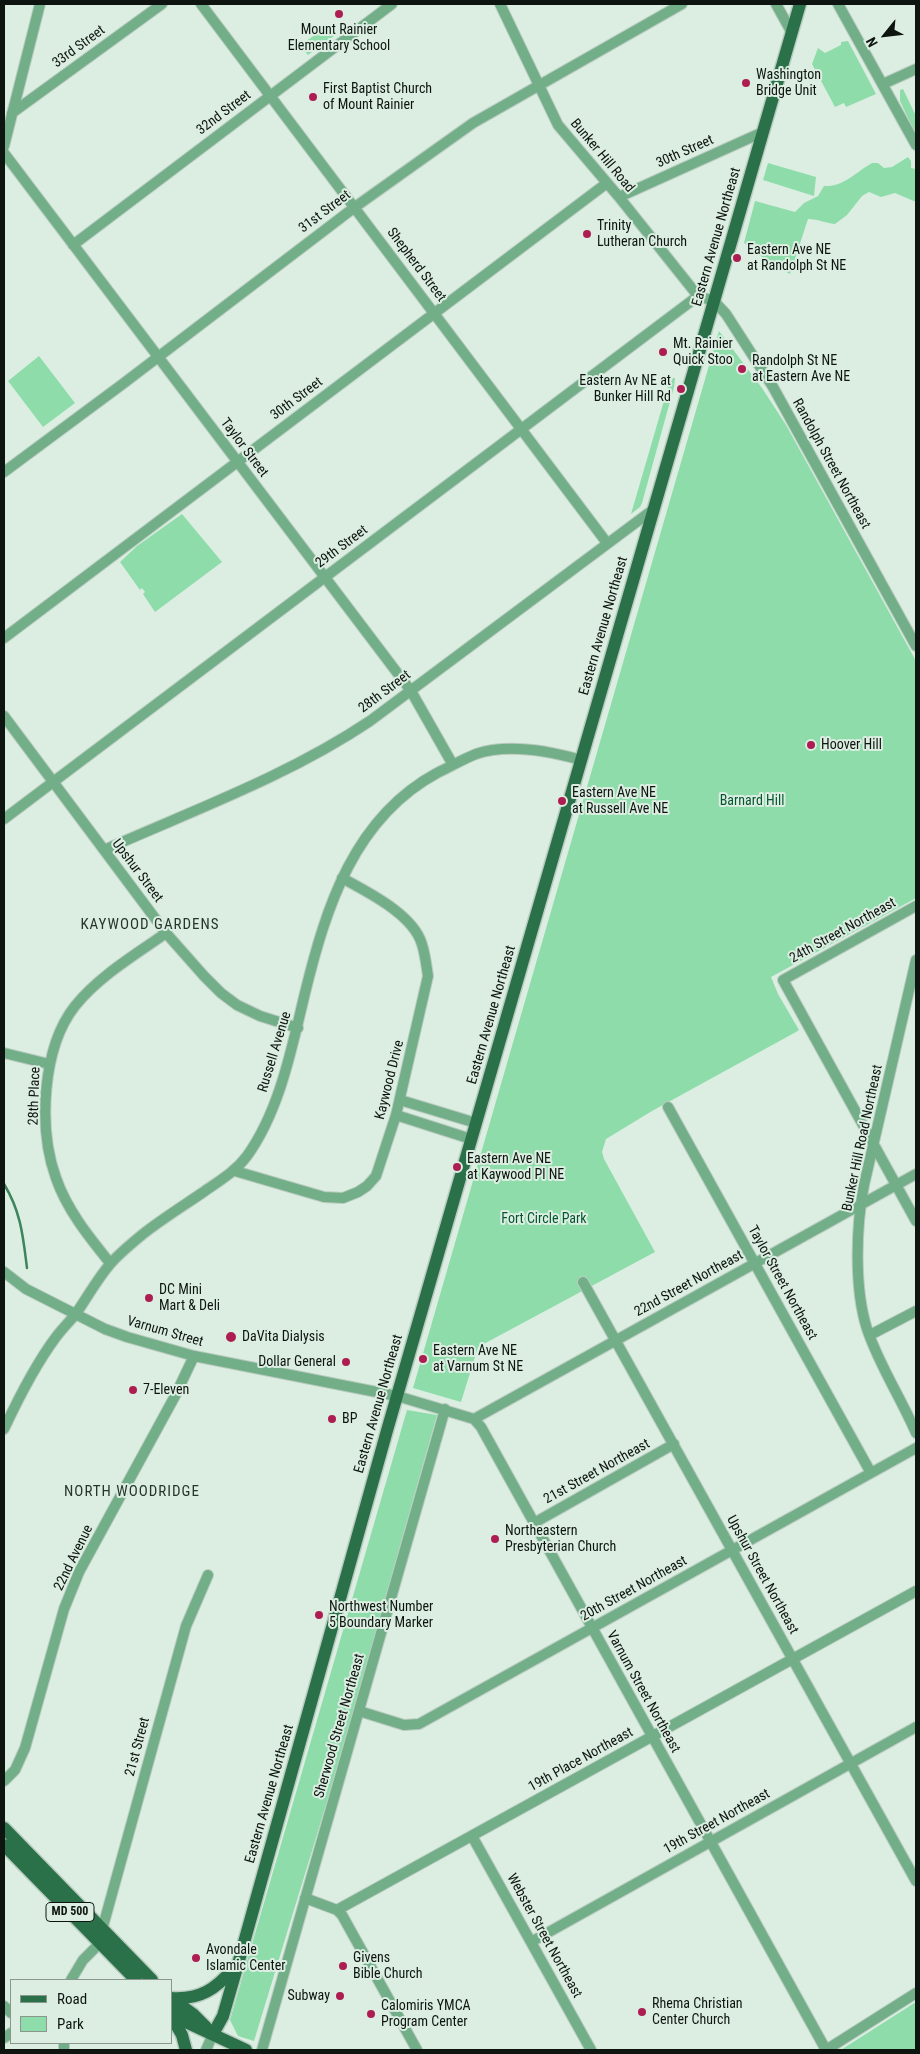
<!DOCTYPE html>
<style>
body{margin:0}
#map{position:relative;width:920px;height:2054px;overflow:hidden;background:#dbeee1;font-family:"Roboto Condensed",sans-serif}
canvas{display:block}
.frame{position:absolute;inset:0;border:5px solid #0e1410;pointer-events:none}
.legend{position:absolute;left:10px;top:1979px;width:162px;height:65px;box-sizing:border-box;background:#dbeee1;border:1px solid #89978d;margin:0;padding:6px 9px;list-style:none;font-size:15px;color:#0e1410}
.legend li{display:flex;align-items:center;gap:10px;height:25px}
.legend b{width:25px;border:1px solid #89978d}
.north{position:absolute;left:860px;top:10px;width:50px;height:50px;-webkit-text-stroke:4px #dbeee1;paint-order:stroke;rotate:241deg;font-size:14px;font-weight:700;line-height:20px;text-align:center;color:#0e1410}
.north::after{content:'';display:block;margin:auto;width:18px;height:22px;background:#0e1410;clip-path:polygon(50% 0,100% 100%,50% 72%,0 100%)}
</style>
<div id="map">
<canvas width="920" height="2054"></canvas>
<div class="frame"></div>
<ul class="legend">
<li><b style="height:6px;background:#2a7149"></b>Road</li>
<li><b style="height:14px;background:#8fdcab"></b>Park</li>
</ul>
<div class="north">N</div>
</div>
<script>
const ctx = document.querySelector('canvas').getContext('2d');
ctx.lineJoin = 'round';
function fill(path, color) { ctx.fillStyle = color; ctx.fill(path, 'evenodd'); }
function stroke(path, color, width, dash) { ctx.strokeStyle = color; ctx.lineWidth = width; ctx.lineCap = dash ? 'butt' : 'round'; ctx.setLineDash(dash || []); ctx.stroke(path); }
function write(font, color, halo, rows, align = 'center') {
  ctx.font = font + ' "Roboto Condensed",sans-serif'; ctx.lineWidth = 4; ctx.setLineDash([]); ctx.textBaseline = 'middle'; ctx.strokeStyle = halo; ctx.fillStyle = color; for (const [text, x, y, turn = 0] of rows) {
    ctx.save(); ctx.translate(x, y); ctx.rotate((+turn || 0) * Math.PI / 180); ctx.textAlign = isNaN(turn) ? turn : align; if (halo) ctx.strokeText(text, 0, 0); ctx.fillText(text, 0, 0); ctx.restore();
  }
}
fill(new Path2D(`
 M327 27 334 36 308 55 300 45Z
 M848 41 876 94 846 107 844 103 835 107 812 64 818 48 825 53 841 45V42Z
 M903 89 916 116V135L900 101V90Z
 M908 157 911 161V168L916 169V202L895 193 881 197 869 192 862 196 847 215 835 224C825 223 818 219 808 219L790 274 766 260 744 243 755 201 795 212 804 203 818 196 824 186C844 187 856 172 872 163H878L884 168 892 167Z
 M768 163 816 177 814 196 763 180Z
 M719 331 762 388 786 425 916 661V898L771 977 778 994 799 1030 796 1032 652 1111 606 1139 602 1152 604 1159 655 1252 478 1347 461 1402 413 1388Z
 M39 356 75 403 43 427 8 381Z
 M673 378H675L674 387 642 503 640 507 631 514 668 387Z
 M182 514 222 562 155 612 143 594 145 592 142 588 140 590 120 562 137 546Z
 M407 1410 437 1415 336 1772 254 2041 238 2036 230 2020Z
 M916 2002V2050H841L847 2046Z`), '#8fdcab');
stroke(new Path2D(`
 M4 1184C21 1212 23 1236 27 1268`), '#3d855c', 2.5);
const minor = new Path2D(`
 M201 4 607 543
 M500 4 558 125 619 197 698 296 714 301 726 314 773 387 916 646
 M776 4 792 33
 M838 4 916 145
 M883 84 916 69
 M12 113 162 4
 M4 146 40 4
 M4 153 411 691 453 765
 M619 197 763 132
 M73 245 392 4
 M4 472 124 383 355 207 473 123 682 4
 M4 638 607 183
 M4 716 166 933 204 976 221 993 237 1005 260 1016 298 1028
 M4 819 698 296
 M104 850C194 810 288 776 370 721L654 509
 M916 906 783 980 916 1221
 M916 960 864 1185C856 1227 854 1288 867 1329 879 1365 901 1398 916 1433
 M4 1053 49 1064
 M400 1100 476 1123
 M668 1107 871 1473
 M396 1115 471 1139
 M235 1171 324 1197 343 1198 358 1192 367 1186 376 1176 396 1115 428 976C426 964 425 950 420 939 408 912 366 891 342 878
 M110 1263C89 1237 67 1210 56 1178 38 1128 42 1048 75 1006 99 976 135 955 166 933
 M4 1272 26 1289 105 1329 127 1337 194 1356 397 1396 474 1419 481 1427 826 2050
 M583 1282 916 1881
 M870 1335 916 1311
 M474 1419 916 1174
 M4 1429C19 1397 35 1365 56 1337 62 1329 69 1322 75 1315 87 1298 97 1279 111 1263 120 1253 132 1243 143 1234 162 1219 183 1206 202 1193 219 1181 235 1172 247 1156 280 1110 292 1047 305 993 326 907 354 818 437 773 450 767 463 759 476 754 509 743 549 751 581 760
 M534 1523 674 1444
 M359 1711 404 1725 419 1724 916 1448
 M4 1781 15 1770 25 1748 64 1609 79 1572 175 1396 194 1356
 M472 1836 591 2050
 M305 1898 337 1910 342 1915 417 2050
 M337 1910 916 1591
 M102 1930 186 1626 208 1575
 M531 1942 916 1727
 M71 1980 83 1960 100 1943
 M4 2006 11 2013
 M4 2038 11 2033
 M64 2043V2050
 M206 2050 213 2034
 M262 2050 445 1409
 M826 2050 916 1993`);
const major = new Path2D(`
 M4 1828 152 1980
 M4 1845 136 1980
 M171 1998C200 2000 216 1989 234 1968
 M171 1998 193 2014 206 2027
 M171 2012 188 2023 246 2050
 M171 2016 182 2035 186 2050
 M213 2034 223 2016 238 1964 388 1427 800 4`);
stroke(minor, '#bacbc0', 12);
stroke(major, '#bacbc0', 15);
stroke(minor, '#72ae88', 10);
stroke(major, '#2a7149', 12);
for (const [x, y, r, color] of [
 [339,14,5,"#ad1d52"],
 [746,83,5,"#ad1d52"],
 [313,97,5,"#ad1d52"],
 [587,234,5,"#ad1d52"],
 [737,258,5,"#ad1d52"],
 [663,352,5,"#ad1d52"],
 [742,369,5,"#ad1d52"],
 [681,389,5,"#ad1d52"],
 [811,745,5,"#ad1d52"],
 [562,801,5,"#ad1d52"],
 [457,1167,5,"#ad1d52"],
 [149,1298,5,"#ad1d52"],
 [231,1337,6,"#ad1d52"],
 [423,1359,5,"#ad1d52"],
 [346,1362,5,"#ad1d52"],
 [133,1390,5,"#ad1d52"],
 [332,1419,5,"#ad1d52"],
 [495,1539,5,"#ad1d52"],
 [319,1615,5,"#ad1d52"],
 [196,1958,5,"#ad1d52"],
 [343,1966,5,"#ad1d52"],
 [340,1996,5,"#ad1d52"],
 [642,2012,5,"#ad1d52"],
 [371,2014,5,"#ad1d52"]
]) { const dot = new Path2D(); dot.arc(x, y, r, 0, 2 * Math.PI); ctx.fillStyle = color; ctx.fill(dot); stroke(dot, '#dbeee1', 2); }
for (const [x, y, w] of [
 [70,1912,48]
]) { const box = new Path2D(); box.roundRect(x - w / 2, y - 9.5, w, 19, 4); ctx.fillStyle = '#dbeee1'; ctx.fill(box); stroke(box, '#0e1410', 1); }
write('bold 12px', '#0e1410', null, [
 ["MD 500",70,1912]
]);
write('14px', '#0e1410', '#dbeee1', [
 ["Mount Rainier",339,30,"center"],
 ["Elementary School",339,46,"center"],
 ["Washington",756,75],
 ["Bridge Unit",756,91],
 ["First Baptist Church",323,89],
 ["of Mount Rainier",323,105],
 ["Trinity",597,226],
 ["Lutheran Church",597,242],
 ["Eastern Ave NE",747,250],
 ["at Randolph St NE",747,266],
 ["Mt. Rainier",673,344],
 ["Quick Stoo",673,360],
 ["Randolph St NE",752,361],
 ["at Eastern Ave NE",752,377],
 ["Eastern Av NE at",671,381,"right"],
 ["Bunker Hill Rd",671,397,"right"],
 ["Hoover Hill",821,745],
 ["Eastern Ave NE",572,793],
 ["at Russell Ave NE",572,809],
 ["Eastern Ave NE",467,1159],
 ["at Kaywood Pl NE",467,1175],
 ["DC Mini",159,1290],
 ["Mart & Deli",159,1306],
 ["DaVita Dialysis",242,1337],
 ["Eastern Ave NE",433,1351],
 ["at Varnum St NE",433,1367],
 ["Dollar General",336,1362,"right"],
 ["7-Eleven",143,1390],
 ["BP",342,1419],
 ["Northeastern",505,1531],
 ["Presbyterian Church",505,1547],
 ["Northwest Number",329,1607],
 ["5 Boundary Marker",329,1623],
 ["Avondale",206,1950],
 ["Islamic Center",206,1966],
 ["Givens",353,1958],
 ["Bible Church",353,1974],
 ["Subway",330,1996,"right"],
 ["Rhema Christian",652,2004],
 ["Center Church",652,2020],
 ["Calomiris YMCA",381,2006],
 ["Program Center",381,2022]
], 'left');
write('14px', '#0e1410', '#dbeee1', [
 ["33rd Street",79,47,-36],
 ["32nd Street",224,113,-37],
 ["30th Street",685,152,-24],
 ["Bunker Hill Road",602,156,50],
 ["31st Street",325,212,-37],
 ["Eastern Avenue Northeast",717,237,-74],
 ["Shepherd Street",416,265,53],
 ["30th Street",297,399,-37],
 ["Taylor Street",244,448,53],
 ["Randolph Street Northeast",831,464,61],
 ["29th Street",342,547,-37],
 ["Eastern Avenue Northeast",604,626,-74],
 ["28th Street",385,692,-37],
 ["Upshur Street",137,871,53],
 ["24th Street Northeast",843,931,-29],
 ["Eastern Avenue Northeast",492,1015,-74],
 ["Russell Avenue",275,1052,-73],
 ["Kaywood Drive",390,1080,-76],
 ["28th Place",35,1096,-88],
 ["Bunker Hill Road Northeast",863,1138,-78],
 ["Taylor Street Northeast",782,1283,61],
 ["22nd Street Northeast",689,1284,-29],
 ["Varnum Street",165,1332,16],
 ["Eastern Avenue Northeast",379,1404,-74],
 ["21st Street Northeast",597,1472,-29],
 ["22nd Avenue",74,1558,-64],
 ["Upshur Street Northeast",762,1575,61],
 ["20th Street Northeast",634,1589,-29],
 ["Varnum Street Northeast",643,1692,61],
 ["Sherwood Street Northeast",340,1726,-74],
 ["21st Street",138,1747,-75],
 ["19th Place Northeast",581,1760,-29],
 ["Eastern Avenue Northeast",270,1794,-74],
 ["19th Street Northeast",717,1822,-29],
 ["Webster Street Northeast",544,1936,61]
]);
write('14px', '#045530', '#dbeee1', [
 ["Barnard Hill",752,801],
 ["Fort Circle Park",544,1219]
]);
ctx.letterSpacing = '1px';
write('15px', '#27362c', '#dbeee1', [
 ["KAYWOOD GARDENS",150,925],
 ["NORTH WOODRIDGE",132,1492]
]);
ctx.letterSpacing = '0px';
</script>
